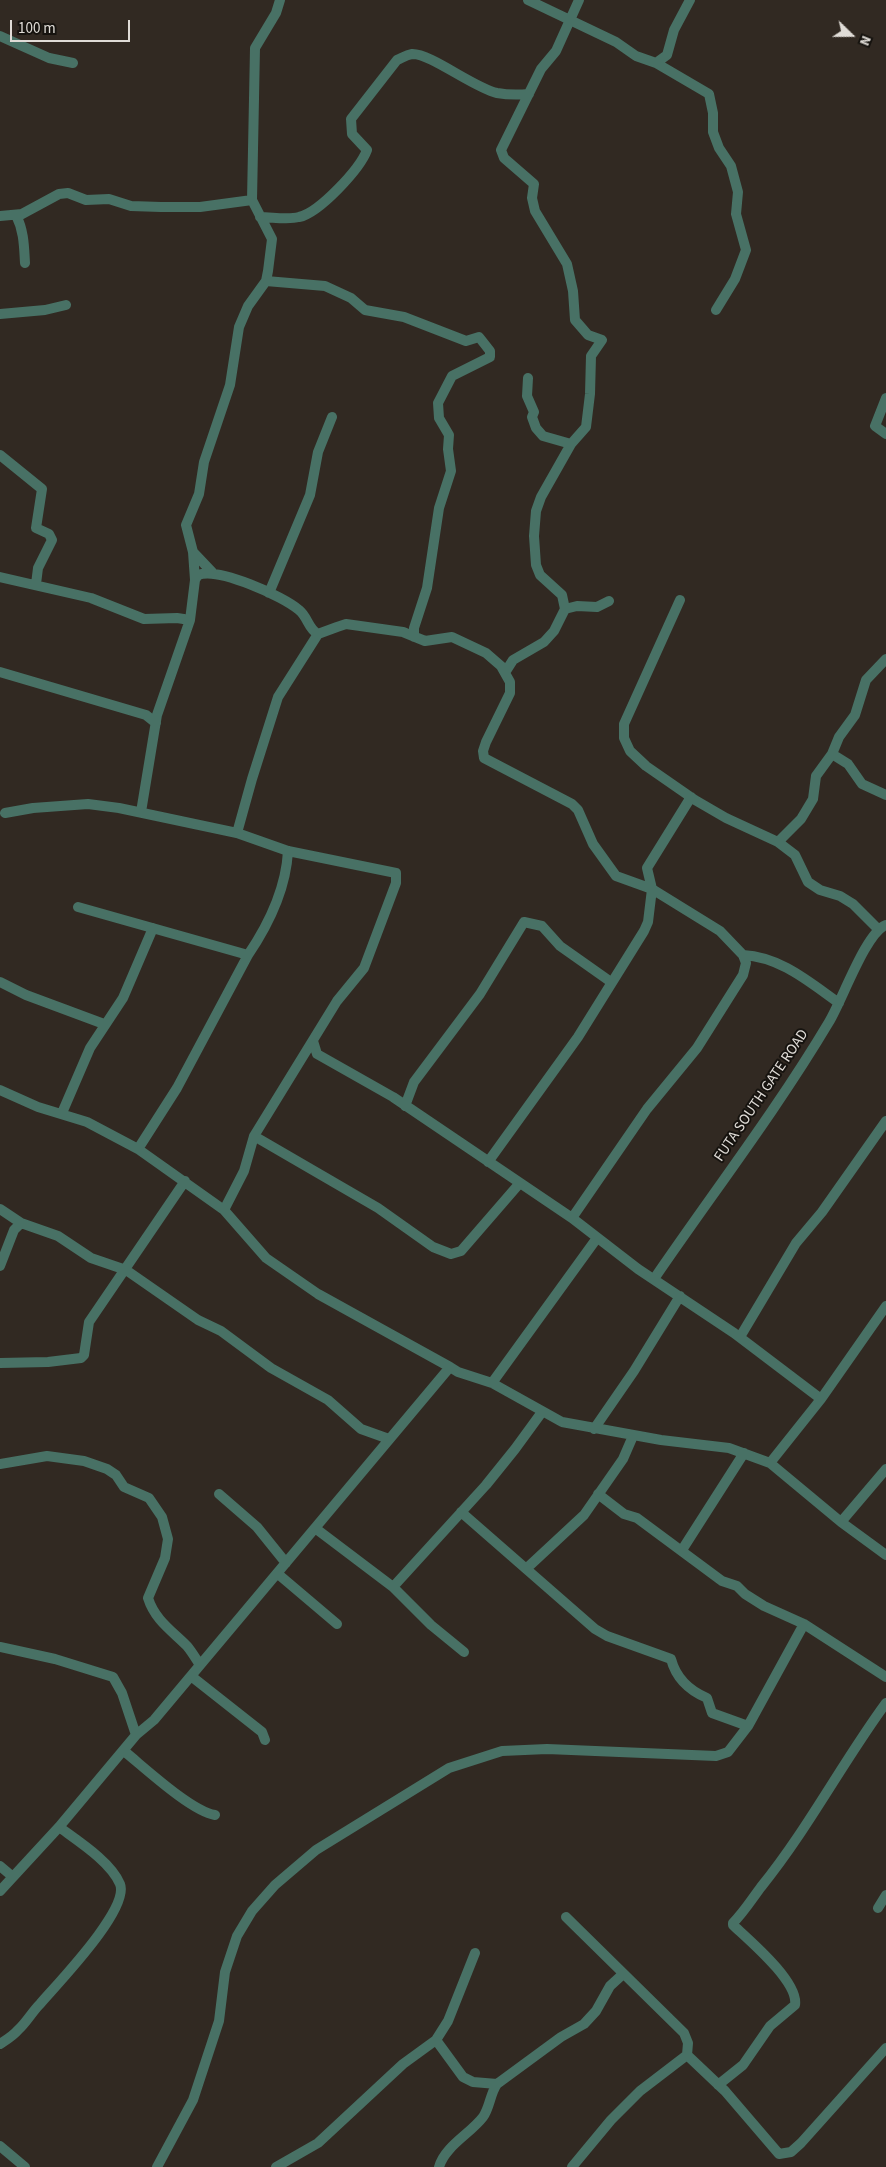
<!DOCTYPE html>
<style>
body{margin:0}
#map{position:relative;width:886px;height:2167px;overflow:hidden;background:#312922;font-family:"Source Sans 3",sans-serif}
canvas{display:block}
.north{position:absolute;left:826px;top:10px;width:50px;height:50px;-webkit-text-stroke:4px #16130f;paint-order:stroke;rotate:112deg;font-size:14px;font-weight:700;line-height:20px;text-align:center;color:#e0dcd7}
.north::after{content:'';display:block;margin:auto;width:18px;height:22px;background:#e0dcd7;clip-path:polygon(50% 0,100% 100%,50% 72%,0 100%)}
.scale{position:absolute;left:10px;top:20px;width:120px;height:22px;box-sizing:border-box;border:2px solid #e0dcd7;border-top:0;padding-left:6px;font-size:15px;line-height:18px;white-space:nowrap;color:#e0dcd7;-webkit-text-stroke:4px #16130f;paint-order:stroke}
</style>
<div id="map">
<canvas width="886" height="2167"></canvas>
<div class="north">N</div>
<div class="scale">100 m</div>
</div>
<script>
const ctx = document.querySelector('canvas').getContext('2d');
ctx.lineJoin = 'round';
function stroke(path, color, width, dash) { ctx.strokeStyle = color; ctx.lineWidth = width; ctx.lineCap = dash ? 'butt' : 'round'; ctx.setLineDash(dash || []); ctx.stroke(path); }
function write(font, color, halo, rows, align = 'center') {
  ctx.font = font + ' "Source Sans 3",sans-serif'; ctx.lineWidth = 4; ctx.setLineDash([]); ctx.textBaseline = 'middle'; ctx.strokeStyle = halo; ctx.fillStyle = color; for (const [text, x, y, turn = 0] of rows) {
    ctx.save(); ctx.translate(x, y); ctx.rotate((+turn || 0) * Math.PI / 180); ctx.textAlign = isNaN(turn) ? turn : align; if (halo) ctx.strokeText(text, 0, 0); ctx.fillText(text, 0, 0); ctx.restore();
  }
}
stroke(new Path2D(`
 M528 0 616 42 636 56 656 63 709 94 713 113V132L719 148 731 166 738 192 736 214 746 250 735 279 716 310
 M0 36 49 58 73 63
 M656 63 667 55 674 30 690 0
 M252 200 255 48 276 13 280 0
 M16 215C24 231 24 246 25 263
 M0 216 22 214 59 194 68 193 86 200 109 199 131 206 161 207H200L252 200 272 239 268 271 266 281 248 306 239 327 230 385 204 462 199 494 186 525 193 552 195 580 190 620 157 715 141 812
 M260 217C272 217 288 220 299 217 319 213 360 169 367 150L352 134 351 119 397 60C402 58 406 55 412 54 430 53 474 88 497 93 508 95 518 95 529 94
 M266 281 325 286 351 298 365 310 404 317 466 341 479 337 490 351V357L452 376 438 403 439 418 449 435 448 449 451 471 439 508 427 588 414 628V637
 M0 314 45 310 66 305
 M528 378 527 396 534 412 532 417 536 428 543 436 571 444
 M886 398 875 426 886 434
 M0 455 42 489 36 528 49 534 52 540 38 568 36 584
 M193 552 212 572
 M0 577 91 598 144 619 177 618 190 620
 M195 580 198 575C218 567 283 596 299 610 308 617 308 629 318 634
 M269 593 310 495 318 452 332 417
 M680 600 624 724V738L630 751 646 766 695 800 726 818 778 842 795 855 808 882 820 890 840 896 853 904 878 929
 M565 609 577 606 597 607 609 601
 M886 659 866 680 855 715 839 737 832 754 848 764 862 784 886 795
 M506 671 513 660 544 642 554 631 565 609 562 595 540 575 536 565 534 536 536 511 541 497 571 444 586 427 590 394 591 356 602 340 588 335 575 320 573 291 567 264 535 211 532 198 534 184 504 158 501 150 541 69 556 51 579 0
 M0 672 146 715 156 723
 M5 813 33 808 88 804 119 808 237 833 288 851 396 873V883L364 968 337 1001 254 1136 244 1171 224 1210
 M237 833 252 779 278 697 318 634 337 627 346 624 403 632 425 641 452 637 486 653 501 666 510 682V693L486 742 483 751 484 758 572 804 578 810 593 844 616 876 652 889 720 931 743 955 746 963 743 975 697 1048 647 1109 572 1218
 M778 842 801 819 813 799 816 776 832 754
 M78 907 248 955
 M743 955C781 957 809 982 839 1003
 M0 982 26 995 104 1024
 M313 1041 317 1054 393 1097 572 1218 638 1269 734 1333 821 1399
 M0 1090 38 1107 87 1122 138 1149 224 1210 266 1258 318 1294 450 1367
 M405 1106 414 1082 480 994 524 922 542 926 560 946 611 982
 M62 1113 90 1048 123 998 153 928
 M254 1136 378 1208 433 1247 451 1254 461 1251 519 1184
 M138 1149 177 1088 248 955C269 924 286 889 288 851
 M488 1162 578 1037 644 931 648 922 652 889 647 868 691 797
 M0 1209 21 1223 58 1236 91 1258 126 1270 198 1320 221 1331 271 1368 328 1400 361 1429 389 1439
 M0 1266 14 1230 21 1223
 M654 1279C712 1194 776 1111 829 1022 842 1001 866 932 886 925
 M740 1337 796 1243 822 1212 886 1121
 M0 1363 48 1362 81 1358 84 1355 89 1322 185 1181
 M492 1383 597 1238
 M594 1429 634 1371 680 1296
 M770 1463 821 1399 886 1306
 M0 1464 47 1456 84 1461 107 1469 116 1475 124 1487 149 1498 162 1517 168 1539 165 1558 148 1598C155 1620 171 1630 187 1646 192 1652 196 1659 200 1665
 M219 1494 257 1527 286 1563
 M598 1494 624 1514 637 1518 722 1581 737 1586 745 1594 764 1606 804 1624 886 1677
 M461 1512 595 1629 607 1636 671 1659C676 1678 688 1690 707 1698L712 1713 748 1726
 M841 1522 886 1469
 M315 1528 393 1587 431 1625 464 1652
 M682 1550 744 1453
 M527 1568 584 1515 623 1459 633 1436
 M278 1574 337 1624
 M393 1587 486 1485 515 1449 542 1412
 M0 1647 55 1659 113 1677 122 1693 136 1735
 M191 1676 262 1732 265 1740
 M124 1751C145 1768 191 1811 215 1815
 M0 1866 13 1877
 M0 1891 59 1827 136 1735 154 1720 450 1367 458 1372 492 1383 562 1422 661 1440 729 1448 770 1463 841 1522 886 1555
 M878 1908 886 1895
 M566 1917 684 2033 688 2043 687 2055 725 2091 779 2154 791 2152 801 2143 886 2048
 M436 2040 463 2077 473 2082 497 2084
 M0 2044C6 2040 13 2036 18 2030 26 2023 32 2012 40 2004 57 1984 130 1909 120 1884 111 1862 78 1841 59 1827
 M718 2085 743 2065 770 2026 795 2005C799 1982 749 1940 733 1925V1923C744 1912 752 1899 761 1887 808 1829 842 1763 886 1703
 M0 2146 25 2167
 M157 2167 193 2100 219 2021 225 1972 237 1936 252 1911 275 1885 316 1850 449 1768 502 1751 547 1749 716 1756 728 1752 748 1726 804 1624
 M276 2167 318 2143 403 2064 436 2040 448 2021 475 1953
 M439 2167C445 2146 470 2134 483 2117 490 2107 490 2094 497 2084L561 2037 584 2024 596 2011 610 1986 622 1975
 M572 2167 611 2120 640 2091 687 2055`), '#487165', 10);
write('15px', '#e0dcd7', '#16130f', [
 ["FUTA SOUTH GATE ROAD",762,1096,-56]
]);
</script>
